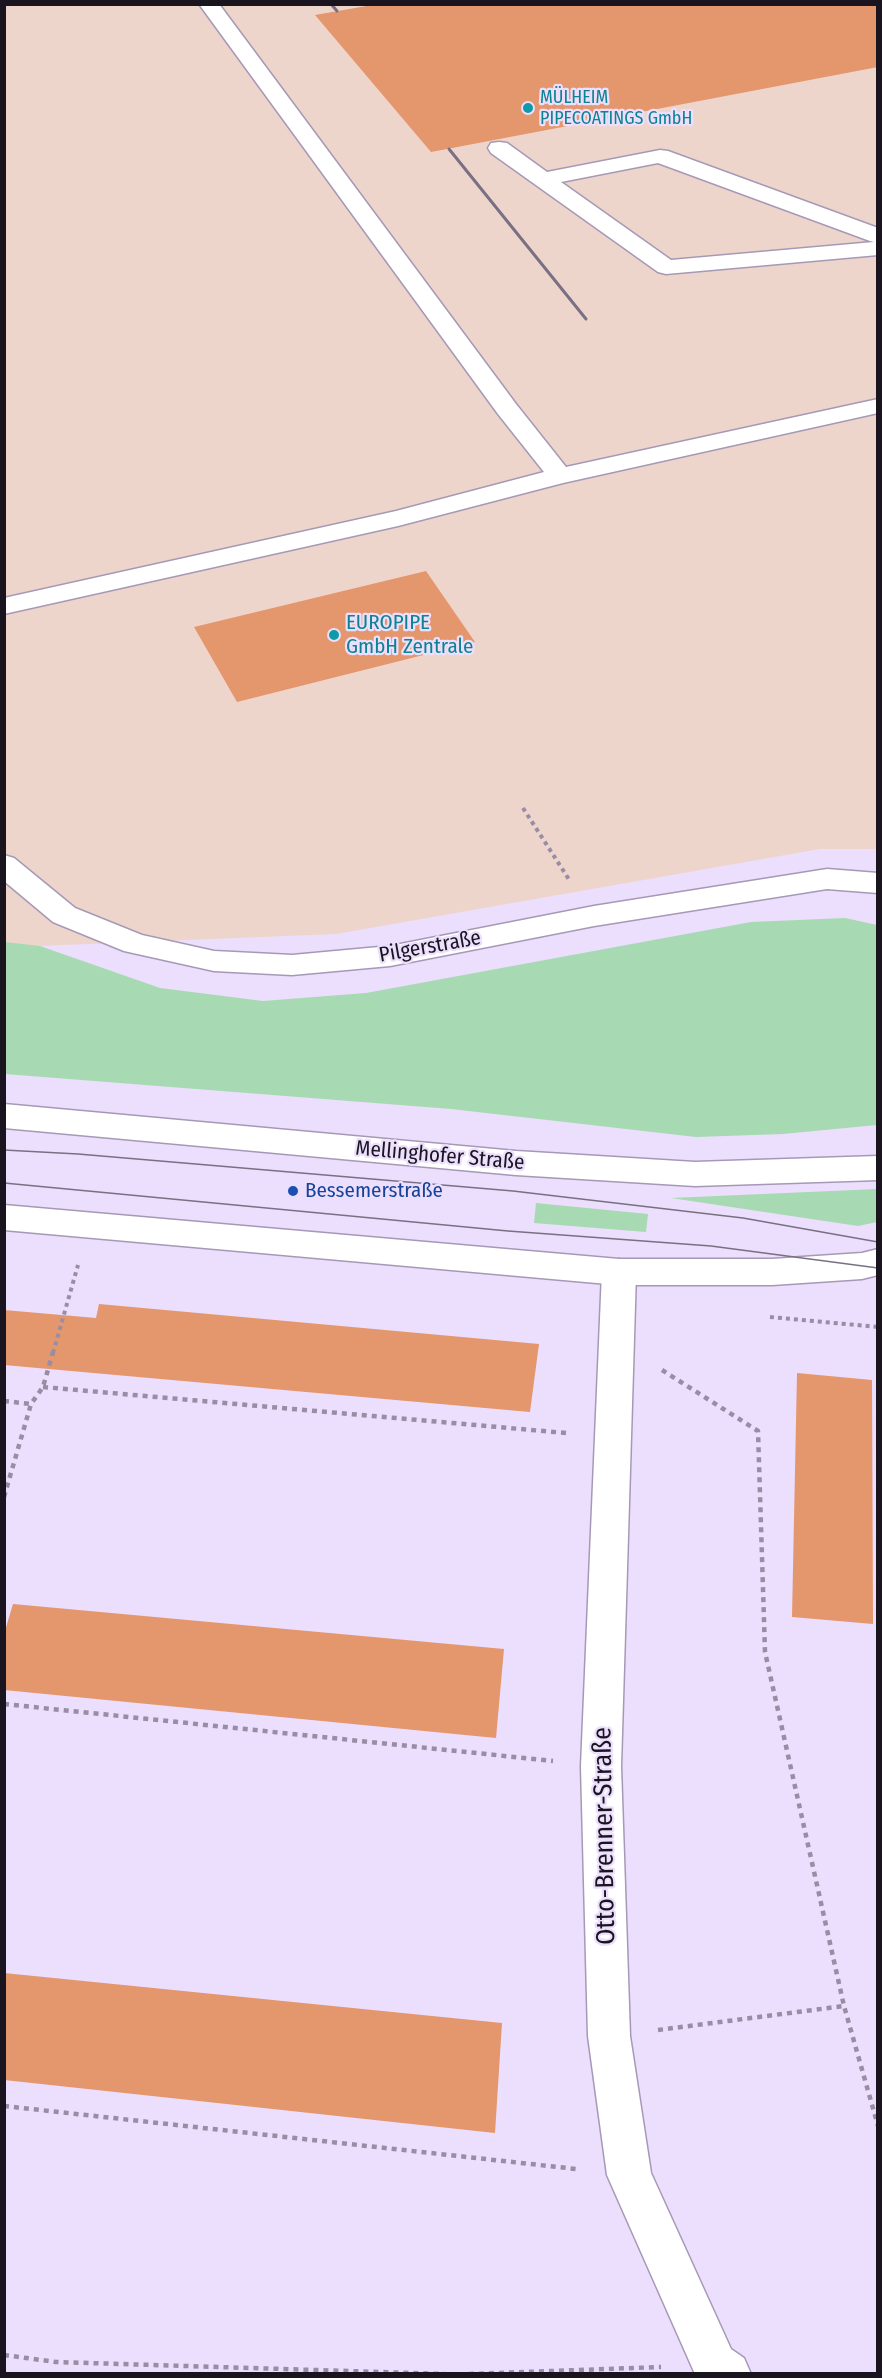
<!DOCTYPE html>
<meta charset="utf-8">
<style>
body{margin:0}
#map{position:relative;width:882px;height:2378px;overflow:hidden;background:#ecdefd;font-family:"Fira Sans Condensed",sans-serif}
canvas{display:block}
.frame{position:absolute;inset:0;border:6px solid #19141e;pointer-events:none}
</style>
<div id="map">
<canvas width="882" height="2378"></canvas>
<div class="frame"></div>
</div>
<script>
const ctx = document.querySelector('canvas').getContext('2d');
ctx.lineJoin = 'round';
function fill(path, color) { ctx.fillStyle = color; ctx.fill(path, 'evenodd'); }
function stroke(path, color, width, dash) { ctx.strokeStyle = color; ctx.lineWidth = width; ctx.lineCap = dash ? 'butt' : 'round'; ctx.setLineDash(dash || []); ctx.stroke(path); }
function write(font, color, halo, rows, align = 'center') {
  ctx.font = font + ' "Fira Sans Condensed",sans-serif'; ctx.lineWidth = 4.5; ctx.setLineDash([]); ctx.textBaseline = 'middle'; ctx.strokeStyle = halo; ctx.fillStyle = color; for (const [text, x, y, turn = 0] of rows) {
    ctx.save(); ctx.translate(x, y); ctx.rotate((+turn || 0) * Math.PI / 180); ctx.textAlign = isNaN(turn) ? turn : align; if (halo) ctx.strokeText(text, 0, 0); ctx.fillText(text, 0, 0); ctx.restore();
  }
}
fill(new Path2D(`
 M5 5H877V849H820L336 934 40 946 5 1064Z`), '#eed5cc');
fill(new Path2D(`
 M845 918 877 925V1125L783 1134 696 1137 451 1109 5 1074V942L40 946 160 988 263 1001 366 993 751 922Z
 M877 1189V1222L858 1226 671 1198Z
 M536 1203 648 1214 646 1232 534 1223Z`), '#a7dab2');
fill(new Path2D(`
 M378 4H878V67L431 152 315 15Z
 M426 571 475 642 237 702 194 627Z
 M99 1304 539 1344 530 1412 4 1365V1310L96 1318Z
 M797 1373 872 1380 873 1624 792 1617Z
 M13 1604 504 1649 496 1738 4 1690V1634Z
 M4 1973 502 2023 495 2133 4 2080Z`), '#e4966d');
const minor = new Path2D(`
 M199 4H219L516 404 566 467 878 399V413L563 483 398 526 4 614V598L396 511 544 472 498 414Z
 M499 142 507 143 547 172 660 150 668 151 878 228V255L666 274 658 272 491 153 488 148 491 143ZM658 163 870 241 874 242 671 260 561 182Z
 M4 855 14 858 75 908 142 935 214 951 292 955 390 946 594 906 827 869 878 873V893L827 889 594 926 390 966 292 975 214 971 124 951 53 922 4 881Z
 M619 1259 631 1263 636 1272 621 1766 630 2036 651 2173 731 2349 744 2358 751 2374H695L607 2175 588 2036 581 1766 602 1272 607 1263Z`);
const major = new Path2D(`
 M4 1104 516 1151 695 1162 878 1156V1180L695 1186 516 1175 4 1128Z
 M4 1205 619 1259H772L862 1253 878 1249V1275L862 1279 772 1285H619L4 1230Z`);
stroke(minor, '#a699b6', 3);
stroke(major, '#a699b6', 3);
stroke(new Path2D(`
 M523 808 570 881
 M770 1317 878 1327
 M53 1353 78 1265`), '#988da4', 4, [4, 4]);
stroke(new Path2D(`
 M662 1370 758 1431 765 1652 844 2006 878 2126
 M43 1387 566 1433
 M4 1401 31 1404
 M4 1497 31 1404 43 1387 53 1352
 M4 1704 553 1761
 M658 2030 844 2006
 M4 2106 576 2169
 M4 2355 56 2362 445 2374
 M469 2374 661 2367`), '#988da4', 4.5, [5, 5]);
fill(minor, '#fff');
fill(major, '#fff');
stroke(new Path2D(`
 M4 1150 78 1154 513 1191 743 1218 878 1242
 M4 1183 508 1231 711 1246 878 1268`), '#797083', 1.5);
stroke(new Path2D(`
 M331 4 337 11
 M449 149 586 319`), '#797083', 3);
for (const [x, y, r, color] of [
 [528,108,6,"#0f9aa8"],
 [334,635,6,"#0f9aa8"],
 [293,1191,6,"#1a4fb4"]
]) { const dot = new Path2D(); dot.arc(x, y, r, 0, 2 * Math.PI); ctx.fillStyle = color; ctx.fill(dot); stroke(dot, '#ecdefd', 2); }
write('18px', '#0d838f', '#ecdefd', [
 ["MÜLHEIM",540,98],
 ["PIPECOATINGS GmbH",540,119]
], 'left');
write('21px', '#0d838f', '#ecdefd', [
 ["EUROPIPE",346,623],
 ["GmbH Zentrale",346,647]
], 'left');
write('21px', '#19141e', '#ecdefd', [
 ["Pilgerstraße",430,947,-10],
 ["Mellinghofer Straße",440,1156,5]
]);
write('21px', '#164399', '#ecdefd', [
 ["Bessemerstraße",305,1191]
], 'left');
write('26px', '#19141e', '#ecdefd', [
 ["Otto-Brenner-Straße",605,1836,-91]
]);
</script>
